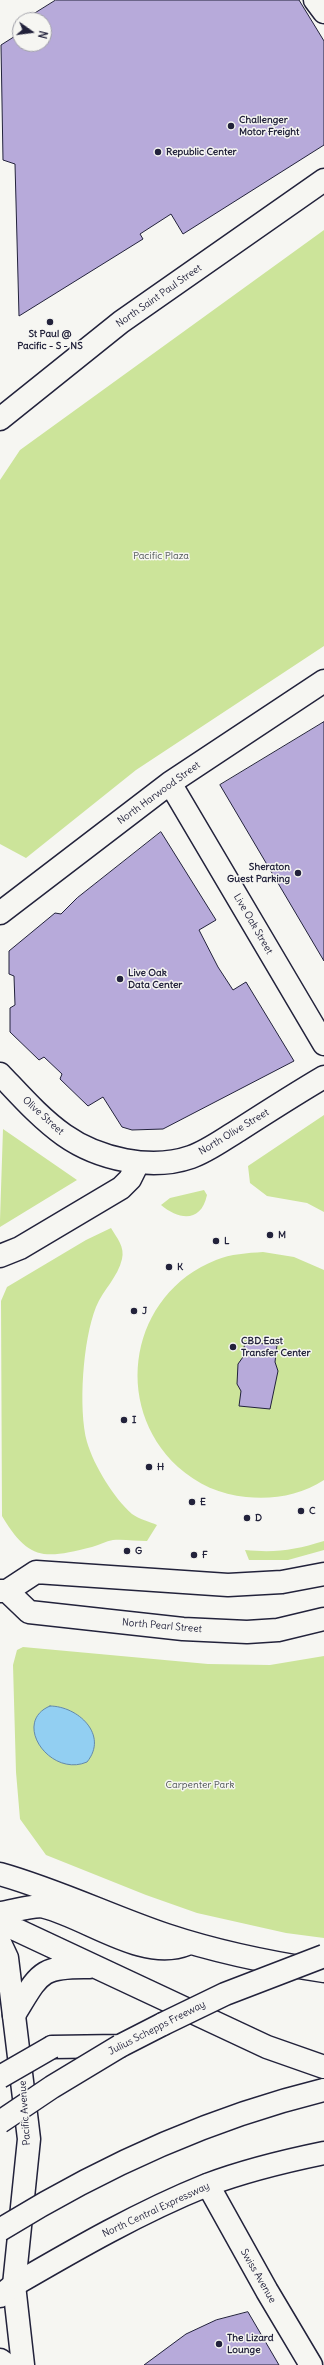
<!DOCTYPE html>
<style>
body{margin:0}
#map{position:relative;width:324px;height:2365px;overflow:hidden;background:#f6f6f2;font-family:Delius,sans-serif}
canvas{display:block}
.north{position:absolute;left:12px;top:12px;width:40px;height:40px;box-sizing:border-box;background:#f6f6f2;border:1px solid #a1a1a9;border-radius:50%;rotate:104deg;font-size:11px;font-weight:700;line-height:16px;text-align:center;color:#22223b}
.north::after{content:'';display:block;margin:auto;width:14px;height:18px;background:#22223b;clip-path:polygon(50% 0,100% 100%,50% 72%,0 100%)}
</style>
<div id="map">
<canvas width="324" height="2365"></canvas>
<div class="north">N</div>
</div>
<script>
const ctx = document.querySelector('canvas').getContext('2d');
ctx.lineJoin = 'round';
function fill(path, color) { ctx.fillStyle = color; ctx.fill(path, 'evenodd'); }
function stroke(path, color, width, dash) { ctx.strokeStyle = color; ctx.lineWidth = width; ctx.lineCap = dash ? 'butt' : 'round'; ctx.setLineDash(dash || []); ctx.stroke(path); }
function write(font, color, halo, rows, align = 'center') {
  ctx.font = font + ' Delius,sans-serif'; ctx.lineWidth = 3; ctx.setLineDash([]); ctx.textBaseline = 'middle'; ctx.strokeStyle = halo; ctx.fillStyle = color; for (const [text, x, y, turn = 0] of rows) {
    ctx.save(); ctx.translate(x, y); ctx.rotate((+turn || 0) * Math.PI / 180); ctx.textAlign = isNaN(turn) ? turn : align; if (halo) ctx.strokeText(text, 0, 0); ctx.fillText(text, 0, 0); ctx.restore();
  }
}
fill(new Path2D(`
 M324 230V646L136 770 26 858 0 844V480L20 450Z
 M324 1115V1212L307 1203 267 1196 250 1183 248 1166Z
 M3 1129 77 1180 0 1227V1220Z
 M204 1190 207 1195C201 1223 179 1220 161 1205L170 1198Z
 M111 1228C117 1238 125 1247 122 1259 118 1277 103 1290 96 1307 83 1339 78 1409 87 1442 94 1466 114 1498 132 1514 139 1519 150 1522 157 1525L147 1541C136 1541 123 1539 113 1540 106 1541 99 1545 92 1547 44 1559 29 1561 2 1516L1 1301 7 1287 86 1240Z
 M263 1252 294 1257 324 1270V1480C301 1495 273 1500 246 1497 221 1495 197 1484 178 1467 111 1405 130 1294 216 1260 231 1254 247 1253 263 1252Z
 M324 1541V1550L288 1560H249L245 1550C276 1553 295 1550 324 1541Z
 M23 1647 208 1664 270 1665 324 1656V1938L286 1933 197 1913 146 1895 46 1855 20 1819 16 1772 13 1665 17 1650Z`), '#cce49a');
const water = new Path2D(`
 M50 1706C78 1706 109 1735 87 1762 50 1778 11 1722 50 1706Z`);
fill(water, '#92cff2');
stroke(water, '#658aa9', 1);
const building = new Path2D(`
 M56 0H299L324 41V145L183 234 171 214 140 234 143 239 19 316 15 164 3 160 1 45 20 33V44H44V20H24Z
 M324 722V961L220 785Z
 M161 832 216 920 199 930 218 967 233 990 246 982 294 1061 163 1129 132 1130 122 1127 103 1097 88 1106 60 1079 62 1074 44 1057 39 1060 10 1032V1008L15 1005 14 976 9 974V951L55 913 61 914 77 898Z
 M245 1342 277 1345 275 1362 278 1371 270 1409 239 1406 241 1391 237 1384 238 1364 243 1357Z
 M248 2312 279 2365H144L186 2334 216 2320Z`);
fill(building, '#b7aada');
stroke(building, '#22223b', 1);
const minor = new Path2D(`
 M315 0 324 12
 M0 419 121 322 324 180
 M170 783 324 1044
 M0 913 170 783 324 681
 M0 1074C20 1095 40 1118 64 1135 98 1159 151 1171 191 1157 208 1151 224 1139 239 1130 267 1112 295 1094 324 1077
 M0 1256 20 1248 121 1188 130 1179 138 1163
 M0 1943 7 1958 29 2139 14 2285 23 2365
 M208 2185 267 2291 311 2365`);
const major = new Path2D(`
 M0 1591H7L36 1572 228 1585 282 1582 324 1574
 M7 1591 29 1612 183 1629 247 1632 278 1630 324 1619
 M0 1874C57 1890 110 1916 166 1935 217 1952 271 1963 324 1971
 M0 1913C10 1912 36 1904 45 1907 88 1918 144 1962 187 1944
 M0 1922 267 2047 324 2067
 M14 2015C40 1973 39 1966 90 1967
 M0 2296 14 2285C76 2249 140 2212 207 2185 244 2171 285 2161 324 2153
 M0 2360 7 2365`);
const highway = new Path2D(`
 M52 2047 120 2046 163 2024`);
stroke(minor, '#22223b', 25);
stroke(major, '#22223b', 25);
stroke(highway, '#22223b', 25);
stroke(minor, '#f6f6f2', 22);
stroke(major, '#f6f6f2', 22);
stroke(highway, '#f6f6f2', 22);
const highwayBridge = new Path2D(`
 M163 2024 225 1994 324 1956
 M0 2077 52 2047
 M0 2122 52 2087 120 2046
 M0 2230C100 2168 209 2118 324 2090`);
stroke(highwayBridge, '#22223b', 25, []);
stroke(highwayBridge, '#f6f6f2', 22);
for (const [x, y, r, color] of [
 [231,126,4,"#22223b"],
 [158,152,4,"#22223b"],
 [50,322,4,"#22223b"],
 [298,873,4,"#22223b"],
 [120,979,4,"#22223b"],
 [270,1235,4,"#22223b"],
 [216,1241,4,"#22223b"],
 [169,1267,4,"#22223b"],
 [134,1311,4,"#22223b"],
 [233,1347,4,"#22223b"],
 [124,1420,4,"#22223b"],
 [149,1467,4,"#22223b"],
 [192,1502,4,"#22223b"],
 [301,1511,4,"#22223b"],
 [247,1518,4,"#22223b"],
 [127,1551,4,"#22223b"],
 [194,1555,4,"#22223b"],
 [219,2344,4,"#22223b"]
]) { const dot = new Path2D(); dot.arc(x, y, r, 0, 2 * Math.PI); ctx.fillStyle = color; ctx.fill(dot); stroke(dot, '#f6f6f2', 1.5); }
write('bold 10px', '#22223b', '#f6f6f2', [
 ["Challenger",239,120],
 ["Motor Freight",239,132],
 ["Republic Center",166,152],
 ["St Paul @",50,334,"center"],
 ["Pacific - S - NS",50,346,"center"],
 ["Sheraton",290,867,"right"],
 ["Guest Parking",290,879,"right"],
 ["Live Oak",128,973],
 ["Data Center",128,985],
 ["M",278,1235],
 ["L",224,1241],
 ["K",177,1267],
 ["J",142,1311],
 ["CBD East",241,1341],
 ["Transfer Center",241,1353],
 ["I",132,1420],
 ["H",157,1467],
 ["E",200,1502],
 ["C",309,1511],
 ["D",255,1518],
 ["G",135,1551],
 ["F",202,1555],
 ["The Lizard",227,2338],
 ["Lounge",227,2350]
], 'left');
write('10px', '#22223b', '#f6f6f2', [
 ["North Saint Paul Street",159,296,-35],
 ["North Harwood Street",159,793,-36],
 ["Live Oak Street",253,924,60],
 ["Olive Street",43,1116,42],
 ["North Olive Street",234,1132,-31],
 ["North Pearl Street",162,1626,5],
 ["Julius Schepps Freeway",157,2028,-27],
 ["Pacific Avenue",25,2113,-94],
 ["North Central Expressway",156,2210,-25],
 ["Swiss Avenue",258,2276,60]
]);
write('10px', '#4c5253', '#f6f6f2', [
 ["Pacific Plaza",161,556],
 ["Carpenter Park",200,1785]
]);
</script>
